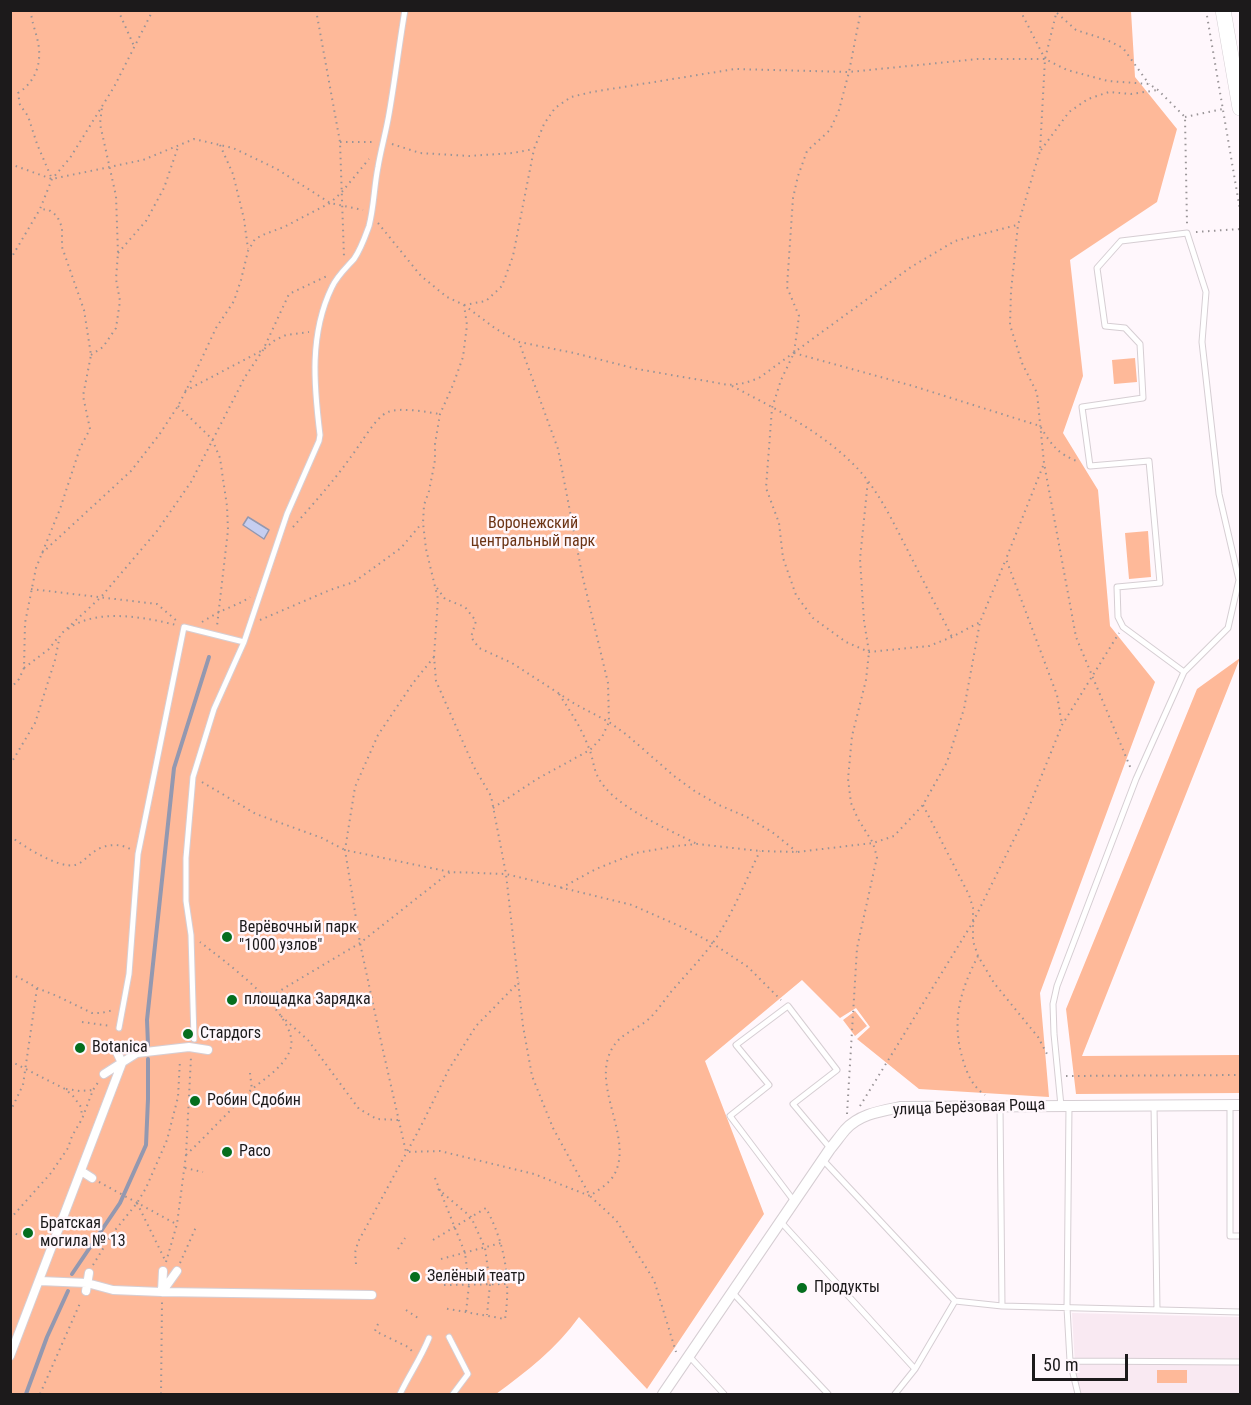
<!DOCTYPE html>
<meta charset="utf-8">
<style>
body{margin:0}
#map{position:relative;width:1251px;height:1405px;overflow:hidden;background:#fff7fc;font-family:"Roboto Condensed",sans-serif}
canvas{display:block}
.frame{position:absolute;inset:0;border:12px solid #1c1a1b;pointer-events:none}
.scale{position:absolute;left:1032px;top:1354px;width:96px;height:27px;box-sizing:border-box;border:3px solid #1c1a1b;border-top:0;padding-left:8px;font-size:18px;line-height:21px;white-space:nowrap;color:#1c1a1b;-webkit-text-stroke:4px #fff7fc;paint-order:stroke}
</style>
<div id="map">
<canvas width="1251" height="1405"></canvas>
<div class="frame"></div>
<div class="scale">50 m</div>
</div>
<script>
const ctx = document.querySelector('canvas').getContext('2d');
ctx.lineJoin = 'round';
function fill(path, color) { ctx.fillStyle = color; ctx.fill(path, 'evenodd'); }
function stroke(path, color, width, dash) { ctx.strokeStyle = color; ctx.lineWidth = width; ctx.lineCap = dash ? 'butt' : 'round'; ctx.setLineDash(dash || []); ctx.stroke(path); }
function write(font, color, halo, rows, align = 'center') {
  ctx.font = font + ' "Roboto Condensed",sans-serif'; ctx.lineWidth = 5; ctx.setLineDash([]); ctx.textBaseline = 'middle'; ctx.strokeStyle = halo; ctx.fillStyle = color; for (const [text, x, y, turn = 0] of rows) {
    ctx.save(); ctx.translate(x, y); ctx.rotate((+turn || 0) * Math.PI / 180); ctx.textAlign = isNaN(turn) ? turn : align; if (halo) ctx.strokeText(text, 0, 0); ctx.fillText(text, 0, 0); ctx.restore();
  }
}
fill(new Path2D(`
 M1072 1313 1240 1317V1394H1081L1075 1365Z`), '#f9e9f2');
fill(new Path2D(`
 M10 11H1131L1135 77 1177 129 1157 202 1070 260 1083 376 1063 433 1098 490 1110 626 1155 682 1040 993 1049 1097 919 1089 857 1039 870 1027 856 1008 840 1018 802 980 705 1061 764 1214 647 1389 579 1317C557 1348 526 1372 496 1394H11Z
 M1135 358 1137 382 1114 384 1112 360Z
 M1148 531 1151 577 1129 579 1125 533Z
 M1240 658 1082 1056 1240 1055V1093L1076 1094 1066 1009 1197 689Z
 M855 1011 867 1026 855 1036 843 1020Z
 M1157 1370H1187V1383H1157Z`), '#feb999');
const water = new Path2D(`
 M248 517 269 530 264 539 243 525Z`);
fill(water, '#c6cef0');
stroke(water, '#9398b0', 1.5);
stroke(new Path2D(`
 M148 1045 147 1020 174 768 209 657
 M72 1274 120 1203 146 1145 148 1099V1059
 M26 1394 47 1337 68 1291`), '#9398b0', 4);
const service = new Path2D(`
 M119 1028 129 974 138 854 184 627 244 642 287 514 319 441 320 435C314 386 309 334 332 287 337 276 346 268 354 259 361 249 365 237 369 226 374 207 374 187 378 167 381 149 386 132 389 114 395 80 399 45 405 10
 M194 1039 191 935 186 901V858L193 777 214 709 244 642
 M1154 1105 1157 1310
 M1230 1105V1236H1240
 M1000 1106 1002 1306
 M1061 1106 1054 1034 1053 1004 1057 986 1136 779 1184 672 1228 628 1239 580 1219 494 1202 342 1206 292 1187 233 1121 241 1097 268 1105 326 1125 328 1140 344 1143 398 1082 407 1090 466 1149 461 1160 583 1117 587 1118 617 1123 627 1184 672
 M1069 1106 1067 1308 1070 1361 1078 1394
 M823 1160 955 1301 1002 1306 1240 1312
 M794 1201 730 1116 769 1085 736 1045 788 1006 837 1070 793 1104 830 1148
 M781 1222 915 1369
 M733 1293 828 1394
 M449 1337 468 1374 453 1394
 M690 1357 724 1394
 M1070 1361 1240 1362
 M400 1394C409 1375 421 1358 429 1338
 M895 1394 915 1369 955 1301`);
const pedestrian = new Path2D(`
 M104 1074 137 1053 189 1047 208 1050
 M81 1171 92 1178
 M40 1281 87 1283 113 1290 162 1292 372 1295
 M86 1291 89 1273
 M162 1291 163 1271
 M162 1292 177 1271
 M10 1356 122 1063 116 1050`);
const minor = new Path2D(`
 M663 1394 830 1149C835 1143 840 1136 845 1130 859 1114 881 1111 901 1107L1240 1105`);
const secondary = new Path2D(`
 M1223 10 1240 108`);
stroke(service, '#d6ced3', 7);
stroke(pedestrian, '#d6ced3', 10);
stroke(minor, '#d6ced3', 12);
stroke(secondary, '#d6ced3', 16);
stroke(new Path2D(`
 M31 10C31 20 35 29 37 38 43 60 37 81 18 93L20 105 28 116 37 144 52 179
 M118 10 134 46
 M246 10H251
 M316 10 340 142 344 257
 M861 10 849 72 839 110 830 130 807 151 798 176 793 198 787 287 799 316 794 353 781 380 772 408 766 488 779 523 783 558 796 595 813 618 846 642 869 652 929 646 952 637 980 622
 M1020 10 1045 59
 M1057 10 1045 59 1040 151 1018 225 1011 291 1010 325 1022 363 1037 393 1044 463 1076 637 1131 769
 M1206 10 1240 210
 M1057 13 1076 30 1107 40 1123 48 1149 84
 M1185 117 1223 109
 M340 142H375
 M392 144 420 153 469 156 513 153 534 149
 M220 145 233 174 244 219 248 249
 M1041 150 1069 112 1088 99 1109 92 1131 94 1158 90
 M10 164 52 179 143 160 194 139 233 148 277 169 330 203 363 210
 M378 223 421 276 447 297 464 305 467 325 463 357 453 385 440 414 435 444V460L432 476 429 491 424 505 423 523 426 549 438 599 434 656 436 681 474 767 491 796 506 874 523 1026 532 1076 553 1128 590 1196 616 1220 654 1280 676 1352
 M1196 232 1240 229
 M118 253 146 221 164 188 178 147
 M10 260 40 209 52 179 70 158 114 87 153 10
 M464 305 486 301 502 286 513 256 534 149 544 124 555 108 571 97 592 92 735 69 849 72 978 59H1045L1067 70 1108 81 1149 84 1158 90 1185 117 1187 224
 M464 305 496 329 519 342 574 353 637 369 729 385 745 383 759 378 911 267 955 241 1017 225
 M794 353 913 386 1040 426C1052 446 1058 454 1079 462
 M91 355 103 347 116 328 120 301 116 279 118 253 116 196 100 124 102 107
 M732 386C776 409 823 432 858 469 879 492 892 520 906 547 921 577 937 607 952 637
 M185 391 263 350 275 340 286 335 309 332
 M178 406 212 439 220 458 223 479 227 506 228 530 217 626
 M1043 466 1006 559 1057 695 1062 725
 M293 527C313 504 333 482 350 458 359 447 376 416 388 412 401 407 426 412 440 414
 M42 553 131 471 159 435 178 406 194 375 216 328 234 301 241 280 248 251 255 239 265 234 284 227 330 203 341 193 369 159
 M437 588 445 599 465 607 476 621 471 637 479 648 512 663 575 704 609 722 627 735 674 776 696 792 719 805 747 817 772 832 797 852
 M31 589 157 604 177 621
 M260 620 330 590 354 582 401 548 422 523
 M202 622 219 612 242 602 250 597
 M68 629C96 608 144 617 176 625
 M434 657 413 683 378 735 355 787 345 850 360 943 382 1046 406 1152 440 1151 534 1174 590 1196C598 1190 609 1184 614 1175 633 1142 597 1094 608 1058 616 1033 633 1033 650 1018 657 1011 664 1001 670 993 684 977 699 961 712 944 732 916 745 882 760 851
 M24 668 49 649 59 636
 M10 689 19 679 24 668 25 623 36 568 60 509 80 448 90 429 83 396 91 355 84 310 62 247V227L57 216 49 210 40 209
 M559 694C570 711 581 727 588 746 593 756 593 768 598 777 612 806 668 829 697 844
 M10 765 35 723 55 660 60 635 101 597 157 531 191 482 245 377 263 350 289 294 327 276
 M202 782 256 814 322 838 345 850 450 872 506 874 632 905 684 928 712 943 748 967 781 1000
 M923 805 969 895 973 908V941L978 956 994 983 1038 1037 1047 1054
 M493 808 537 779 590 750 602 737 609 722 608 683 582 574 558 449 519 342
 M10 836C23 846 59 869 75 865 83 863 88 855 95 851 105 844 120 843 130 849
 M561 888 596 869 636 853 676 846 697 844 760 851 797 852 873 843 894 836 923 805 947 762 964 709 980 622 1006 559
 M978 956C960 991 951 1021 963 1060 967 1074 973 1087 985 1095
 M10 975 18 977 37 988 57 996 92 1013H101L114 1010
 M266 999 360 943 450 872
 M281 1016 308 1040 359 1109 377 1119 399 1120
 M82 1022 111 1026
 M207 1039 216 1038
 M10 1061 65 1089 73 1096 81 1107 82 1117
 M250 1073 252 1090
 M1066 1076 1240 1075
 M66 1089 80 1091 93 1090
 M860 1106 973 922 1025 817 1062 725 1119 633
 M10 1112 23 1085 37 988
 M847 1114 857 948 877 857 873 843 858 819 851 803 848 779 852 736 866 680 869 652 864 621 860 559 868 480
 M186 1155C208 1134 229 1111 251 1090 265 1078 286 1066 291 1047 298 1014 223 960 200 942
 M185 1168 203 1172
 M435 1178 465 1253 469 1285 466 1312
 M99 1182 176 1224
 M438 1189 471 1217 485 1248 490 1284 487 1315
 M137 1203 165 1260
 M10 1219 51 1173 68 1148 72 1136 82 1119 93 1090 99 1081
 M10 1232 19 1235
 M433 1240 486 1208C505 1244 511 1279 505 1319L443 1308
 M398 1249 405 1238
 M441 1259 501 1243
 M166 1262 177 1224 186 1155 191 1057
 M180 1263 196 1227
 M356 1264 355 1253 358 1242 421 1126 449 1069 476 1026 519 982
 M93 1265 112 1234 137 1203 146 1188 167 1140 178 1097 180 1060
 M444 1285 507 1284
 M406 1310 418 1318
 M378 1324 375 1331 408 1347 413 1352
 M40 1394 81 1301
 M161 1394 162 1301`), '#999497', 2, [1.5, 4.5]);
stroke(service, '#fff', 5);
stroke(pedestrian, '#fff', 8);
stroke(minor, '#fff', 10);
stroke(secondary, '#fff', 15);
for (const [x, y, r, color] of [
 [227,937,6,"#056e1e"],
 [232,1000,6,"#056e1e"],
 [188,1034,6,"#056e1e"],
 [80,1048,6,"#056e1e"],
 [195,1101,6,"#056e1e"],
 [227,1152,6,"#056e1e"],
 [28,1233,6,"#056e1e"],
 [415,1277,6,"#056e1e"],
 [802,1288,6,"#056e1e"]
]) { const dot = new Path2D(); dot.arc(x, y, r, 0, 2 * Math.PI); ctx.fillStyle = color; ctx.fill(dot); stroke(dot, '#fff7fc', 2); }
write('16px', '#6c3415', '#fff7fc', [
 ["Воронежский",533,524],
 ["центральный парк",533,542]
]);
write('16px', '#1c1a1b', '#fff7fc', [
 ["Верёвочный парк",239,928],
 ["\"1000 узлов\"",239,946],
 ["площадка Зарядка",244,1000],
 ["Стардогs",200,1034],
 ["Botanica",92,1048],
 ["Робин Сдобин",207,1101],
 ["Paco",239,1152],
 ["Братская",40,1224],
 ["могила № 13",40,1242],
 ["Зелёный театр",427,1277],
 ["Продукты",814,1288]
], 'left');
write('16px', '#1c1a1b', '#fff7fc', [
 ["улица Берёзовая Роща",969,1108,-2]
]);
</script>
